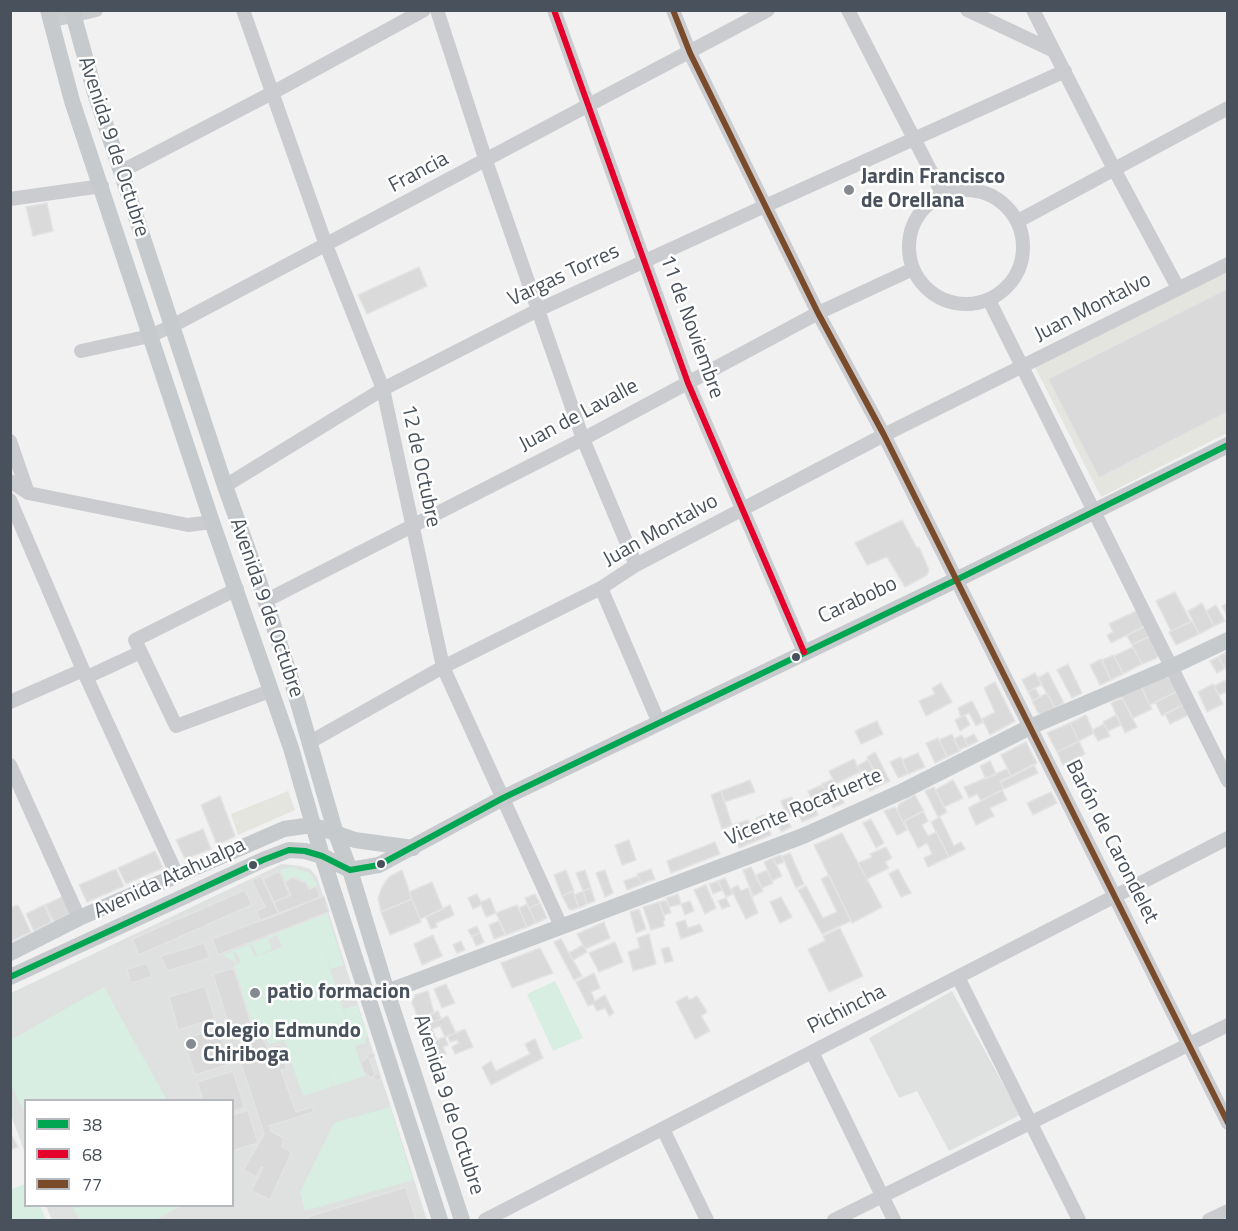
<!DOCTYPE html>
<meta charset="utf-8">
<style>
body{margin:0}
#map{position:relative;width:1238px;height:1231px;overflow:hidden;background:#f1f1f1;font-family:"Titillium Web",sans-serif}
canvas{display:block}
.frame{position:absolute;inset:0;border:12px solid #49525c;pointer-events:none}
.legend{position:absolute;left:24px;top:1099px;width:210px;height:108px;box-sizing:border-box;background:#fff;border:2px solid #b6babe;margin:0;padding:8px 10px;list-style:none;font-size:18px;color:#49525c}
.legend li{display:flex;align-items:center;gap:12px;height:30px}
.legend b{width:30px;border:2px solid #b6babe}
</style>
<div id="map">
<canvas width="1238" height="1231"></canvas>
<div class="frame"></div>
<ul class="legend">
<li><b style="height:8px;background:#00a651"></b>38</li>
<li><b style="height:8px;background:#e4002b"></b>68</li>
<li><b style="height:8px;background:#7a4b2a"></b>77</li>
</ul>
</div>
<script>
const ctx = document.querySelector('canvas').getContext('2d');
ctx.lineJoin = 'round';
function fill(path, color) { ctx.fillStyle = color; ctx.fill(path, 'evenodd'); }
function stroke(path, color, width, dash) { ctx.strokeStyle = color; ctx.lineWidth = width; ctx.lineCap = dash ? 'butt' : 'round'; ctx.setLineDash(dash || []); ctx.stroke(path); }
function write(font, color, halo, rows, align = 'center') {
  ctx.font = font + ' "Titillium Web",sans-serif'; ctx.lineWidth = 5; ctx.setLineDash([]); ctx.textBaseline = 'middle'; ctx.strokeStyle = halo; ctx.fillStyle = color; for (const [text, x, y, turn = 0] of rows) {
    ctx.save(); ctx.translate(x, y); ctx.rotate((+turn || 0) * Math.PI / 180); ctx.textAlign = isNaN(turn) ? turn : align; if (halo) ctx.strokeText(text, 0, 0); ctx.fillText(text, 0, 0); ctx.restore();
  }
}
fill(new Path2D(`
 M1227 270V433L1101 497 1035 367Z
 M288 791 295 810 238 835 231 814Z`), '#e5e5df');
fill(new Path2D(`
 M282 864 301 866 310 869 317 877 427 1220H52L46 1206H232V1100H26L25 1153 11 1115V993Z
 M952 991 1020 1115 949 1151 917 1091 899 1098 869 1038Z`), '#dfe0e0');
fill(new Path2D(`
 M291 867 310 873 318 885 309 889 306 882 296 877 285 881 280 870Z
 M327 913 344 965 331 969 324 950 347 1021 344 1009 357 1005 367 1034 365 1043 355 1046 365 1076 334 1086 327 1067 333 1086 303 1096 284 1041 297 1037 285 1040 274 1008 283 1040 269 1045 265 1038 255 1034 234 966 241 962 236 952 233 953 237 964 223 955ZM277 935 282 947 255 957 250 945H253L257 956 272 949 268 939Z
 M555 981 583 1038 553 1051 527 994Z
 M104 987 167 1100H26L25 1114 11 1085V1040Z
 M390 1107 413 1180 305 1211 300 1192 334 1123Z
 M25 1184 26 1206H40L46 1220H11V1189Z
 M72 1206H182L155 1220H80Z`), '#d8eee2');
const building = new Path2D(`
 M47 203 53 231 33 236 26 207Z
 M419 267 427 286 367 314 358 295Z
 M1228 288V412L1099 478 1048 379Z
 M902 520 917 548 919 547 929 570 927 575 905 587 887 557 867 565 855 543Z
 M1175 592 1191 622 1171 631 1156 601Z
 M1202 603 1214 626 1199 634 1188 611Z
 M1228 603V617L1222 606Z
 M1216 605 1225 621 1214 626 1206 611Z
 M1138 610 1145 626 1111 643 1107 635 1113 632 1109 624Z
 M1192 621 1199 634 1176 645 1169 632Z
 M1145 626 1150 636 1132 645 1127 636Z
 M1150 636 1159 653 1157 658 1142 664 1132 645Z
 M1133 647 1142 664 1123 674 1114 656Z
 M1228 651V673L1218 657Z
 M1114 655 1123 674 1111 680 1102 660Z
 M1218 657 1225 668 1217 673 1210 661Z
 M1101 659 1111 680 1100 685 1090 665Z
 M1068 664 1082 693 1072 698 1057 670Z
 M1048 672 1064 703 1055 708 1038 678Z
 M1035 673 1042 684 1028 692 1022 680Z
 M1163 677 1170 678 1178 691 1150 705 1142 688Z
 M1228 679V691L1219 695 1214 686Z
 M995 682 1015 721 990 735 982 719 995 712 984 688Z
 M941 683 952 702 926 716 919 701 935 694 932 688Z
 M1213 684 1223 704 1207 712 1198 692Z
 M1141 687 1152 709 1133 718 1121 696Z
 M1035 688 1040 697 1033 701 1028 692Z
 M1178 691 1185 704 1162 716 1155 702Z
 M1047 693 1055 708 1043 715 1038 713 1032 701Z
 M1122 698 1137 727 1125 733 1111 703Z
 M972 701 983 722 976 726 969 713 961 717 958 708Z
 M1185 704 1190 714 1170 724 1165 714Z
 M965 715 970 725 960 731 955 720Z
 M1086 715 1094 733 1079 741 1070 723Z
 M1116 715 1121 725 1108 731 1103 722Z
 M877 721 883 734 861 744 855 731Z
 M1070 723 1079 741 1057 752 1047 733Z
 M1104 724 1110 736 1098 741 1092 730Z
 M952 734 960 751 947 757 939 740Z
 M974 734 978 741 968 746 964 739Z
 M962 735 968 746 959 750 954 739Z
 M938 738 947 757 935 763 926 743Z
 M1079 741 1085 754 1063 765 1057 752Z
 M1026 742 1037 763 1011 776 1001 755Z
 M875 752 890 781 881 785 867 757Z
 M918 753 925 767 908 774 902 760Z
 M901 757 908 774 898 778 890 762Z
 M854 759 860 772 835 784 829 771Z
 M868 760 881 785 870 791 857 766Z
 M990 761 996 774 986 779 980 766Z
 M1034 765 1038 773 1004 789 1001 782Z
 M1007 769 1011 776 1000 781 1004 789 981 801 977 794 969 798 964 787Z
 M833 779 844 803 833 808 822 784Z
 M750 780 755 792 724 802 721 791Z
 M953 780 963 798 944 807 935 790Z
 M822 785 826 792 820 795 823 803 814 806 808 791Z
 M934 787 947 812 938 817 925 791Z
 M1002 790 1007 800 990 808 994 816 976 825 968 808Z
 M721 791 732 825 722 829 711 795Z
 M1051 792 1057 803 1033 815 1027 803Z
 M915 795 924 811 903 822 897 810 899 804Z
 M220 796 235 836 217 845 201 805Z
 M792 797 798 812 787 817 781 801Z
 M811 799 818 815 802 822 795 805Z
 M895 807 907 830 897 835 884 811Z
 M774 811 777 821 771 823 767 813Z
 M784 811 791 827 781 832 775 815Z
 M923 811 928 821 922 825 928 836 936 832 949 857 928 867 924 858 932 854 927 843 918 848 904 821Z
 M764 815 771 835 756 841 751 829 758 827 756 818Z
 M940 817 954 846 961 842 965 849 949 857 931 822Z
 M871 819 884 843 876 848 863 823Z
 M748 820 756 841 739 848 732 825Z
 M203 829 211 849 185 859 176 840Z
 M842 833 882 907 852 923 814 845Z
 M629 840 636 860 622 865 615 845Z
 M715 842 720 854 671 873 667 861Z
 M886 847 892 858 885 862 889 868 867 879 858 863 872 857 870 854Z
 M155 851 163 868 126 884 118 868Z
 M790 853 804 884 796 888 782 856Z
 M781 855 784 862 776 865 773 858Z
 M773 858 782 876 772 881 764 862Z
 M751 867 763 891 753 896 743 870Z
 M116 869 124 886 87 902 79 885Z
 M651 869 655 879 642 884 637 874Z
 M898 869 911 893 901 897 889 874Z
 M402 870 412 899 381 912 378 898 382 887 389 877Z
 M566 870 574 891 562 896 554 875Z
 M585 870 591 888 583 891 576 873Z
 M605 870 613 893 605 897 596 873Z
 M767 870 773 883 762 888 756 875Z
 M279 871 290 895 274 902 263 879Z
 M829 875 851 921 822 934 798 890 806 886 823 918 837 912 821 879Z
 M261 876 279 914 261 921 256 911 265 907 252 880Z
 M638 876 642 884 627 890 624 881Z
 M292 878 305 882 309 889 316 886 320 897 279 914 274 902 291 895 285 882Z
 M725 878 733 894 726 897 718 881Z
 M718 881 722 890 713 894 709 884Z
 M432 882 443 909 420 919 409 892Z
 M706 885 716 908 705 914 694 890Z
 M738 885 741 891 748 888 758 913 746 919 731 889Z
 M591 888 595 901 587 904 583 891Z
 M245 890 252 905 139 955 132 939Z
 M573 891 579 907 572 910 569 909 562 896Z
 M583 891 587 904 579 908 574 895Z
 M477 894 481 902 490 898 496 913 486 917 481 905 473 909 468 898Z
 M535 894 540 903 529 908 525 898Z
 M678 894 681 904 669 907 666 898Z
 M64 896 71 913 54 922 45 905Z
 M324 896 329 912 218 955 212 939Z
 M781 897 792 917 780 923 770 902Z
 M726 898 730 906 722 909 718 901Z
 M412 899 421 922 390 935 381 912Z
 M667 900 671 913 664 915 659 902Z
 M690 901 694 911 685 915 681 904Z
 M659 902 665 919 663 922 664 926 651 930 643 907Z
 M540 903 547 918 536 923 529 908Z
 M527 904 536 923 527 927 519 908Z
 M18 905 31 932 10 942V908Z
 M44 905 52 922 34 931 26 914Z
 M450 905 454 915 436 923 437 927 431 929 426 917Z
 M517 905 527 927 506 935 496 913Z
 M639 909 646 929 636 933 630 912Z
 M685 920 688 928 700 924 703 931 681 939 676 923Z
 M499 921 505 935 494 939 489 925Z
 M604 922 610 938 585 949 577 934Z
 M477 926 480 933 471 936 468 930Z
 M840 928 863 976 829 992 808 949 825 941 823 936Z
 M480 933 484 942 476 946 472 936Z
 M649 934 656 964 633 971 628 952 640 948 637 938Z
 M433 935 442 956 422 965 414 944Z
 M561 939 582 976 574 980 554 942Z
 M461 941 465 950 457 953 453 945Z
 M615 942 623 962 599 972 589 953Z
 M204 943 210 958 167 971 161 956Z
 M583 945 587 952 573 960 569 953Z
 M669 947 673 961 665 963 661 949Z
 M540 948 553 973 512 988 501 963Z
 M147 963 152 977 131 983 127 969Z
 M234 968 252 1027 236 1032 230 1030 213 974Z
 M594 973 600 988 591 992 595 1001 605 995 614 1013 609 1016 605 1008 597 1011 593 1004 588 1006 576 982Z
 M446 984 455 1003 442 1008 434 989Z
 M205 986 215 1019 178 1030 169 997Z
 M428 991 434 1013 418 1018 412 1003 415 995Z
 M687 996 689 1000 697 996 707 1012 701 1016 710 1031 695 1039 676 1002Z
 M438 1011 441 1019 423 1026 420 1018Z
 M448 1016 456 1033 445 1037 440 1026 432 1029 437 1040 427 1044 421 1027Z
 M218 1028 230 1064 195 1075 183 1039Z
 M465 1029 473 1047 455 1054 452 1047 459 1043 457 1040 450 1042 448 1036Z
 M251 1034H258L263 1038 268 1048 279 1044 287 1069 281 1070 296 1112 312 1107 314 1112 269 1126 271 1131 284 1138 282 1147 289 1150 291 1154 270 1200 251 1191 263 1168 261 1167 256 1177 243 1170 264 1134 236 1049 242 1047 239 1036Z
 M445 1037 448 1045 443 1047 446 1054 430 1061 425 1044Z
 M535 1039 543 1058 491 1085 482 1067 491 1061 496 1071 530 1054 525 1044Z
 M367.5 1056a3.5 3.5 0 1 1 7 0a3.5 3.5 0 1 1-7 0Z
 M367 1057 370 1060 375 1074 373 1077H370L364 1072 361 1063Z
 M233 1071 245 1108 232 1112V1100H203L197 1082Z
 M373.5 1077a3.5 3.5 0 1 1 7 0a3.5 3.5 0 1 1-7 0Z
 M248 1110 258 1143 232 1151V1115Z
 M10 1132 18 1147 10 1150Z
 M406 1187 416 1220H308L307 1217Z`);
fill(building, '#dadadb');
stroke(building, '#e3e3e4', 1.5);
stroke(new Path2D(`
 M243 10 326 245 383 389 443 667 561 926
 M437 10 486 161 583 439 636 565
 M554 10 688 383 804 652
 M673 10 690 53 818 313 884 435 1228 1123
 M848 10 943 195
 M967 10 1054 51
 M1033 10 1114 169 1178 288
 M50 21 96 10
 M122 171 272 93 424 10
 M909 247a57 57 0 1 1 114 0a57 57 0 1 1-114 0Z
 M10 199 102 186
 M1018 221 1228 108
 M989 300 1228 781
 M81 351 150 336 172 326 768 10
 M10 441 28 493
 M10 481 28 493 188 525 212 522
 M225 486 383 389 538 310 765 206 1065 71
 M10 500 83 670 177 875
 M601 588 659 723
 M237 589 135 640 176 726 270 691
 M265 601 583 439 818 313 913 269
 M87 677 141 652
 M10 702 83 670
 M310 742 443 667 601 588 636 565 884 435 1228 264
 M10 765 79 918
 M958 977 1079 1220
 M812 1052 894 1220
 M663 1129 707 1220
 M485 1220 1228 838
 M834 1220 1228 1025
 M1209 1220 1228 1211`), '#cbcccf', 14);
stroke(new Path2D(`
 M48 10 72 101 212 522 291 748 322 856 440 1220
 M72 10 95 93 225 486 257 575 292 682 336 834 350 870 387 992 462 1220
 M10 953 79 918 284 829 312 825 355 840 413 848
 M10 977 263 860 289 850 305 851 322 856 350 870 379 865 503 798 956 580 1228 445
 M387 992 803 836 903 791 1030 727 1171 667 1228 640`), '#c7cacd', 16);
stroke(new Path2D(`
 M10 977 263 860 289 850 305 851 322 856 350 870 379 865 503 798 956 580 1228 445`), '#00a651', 6);
stroke(new Path2D(`
 M554 10 688 383 804 652`), '#e4002b', 6);
stroke(new Path2D(`
 M673 10 690 53 818 313 884 435 1228 1123`), '#7a4b2a', 6);
for (const [x, y, r, color] of [
 [849,190,6,"#848a90"],
 [796,657,5,"#49525c"],
 [381,864,5,"#49525c"],
 [253,865,5,"#49525c"],
 [255,993,6,"#848a90"],
 [191,1044,6,"#848a90"]
]) { const dot = new Path2D(); dot.arc(x, y, r, 0, 2 * Math.PI); ctx.fillStyle = color; ctx.fill(dot); stroke(dot, '#fff', 2); }
write('21px', '#49525c', '#fff', [
 ["Avenida 9 de Octubre",113,147,72],
 ["Francia",419,173,-28],
 ["Vargas Torres",564,276,-25],
 ["Juan Montalvo",1093,308,-27],
 ["11 de Noviembre",691,327,70],
 ["Juan de Lavalle",579,416,-28],
 ["12 de Octubre",420,466,78],
 ["Juan Montalvo",661,531,-29],
 ["Carabobo",858,601,-25],
 ["Avenida 9 de Octubre",266,608,71],
 ["Vicente Rocafuerte",804,808,-23],
 ["Barón de Carondelet",1111,842,63],
 ["Avenida Atahualpa",170,879,-25],
 ["Pichincha",847,1010,-27],
 ["Avenida 9 de Octubre",448,1105,72]
]);
write('bold 21px', '#49525c', '#fff', [
 ["Jardin Francisco",861,178],
 ["de Orellana",861,202],
 ["patio formacion",267,993],
 ["Colegio Edmundo",203,1032],
 ["Chiriboga",203,1056]
], 'left');
</script>
